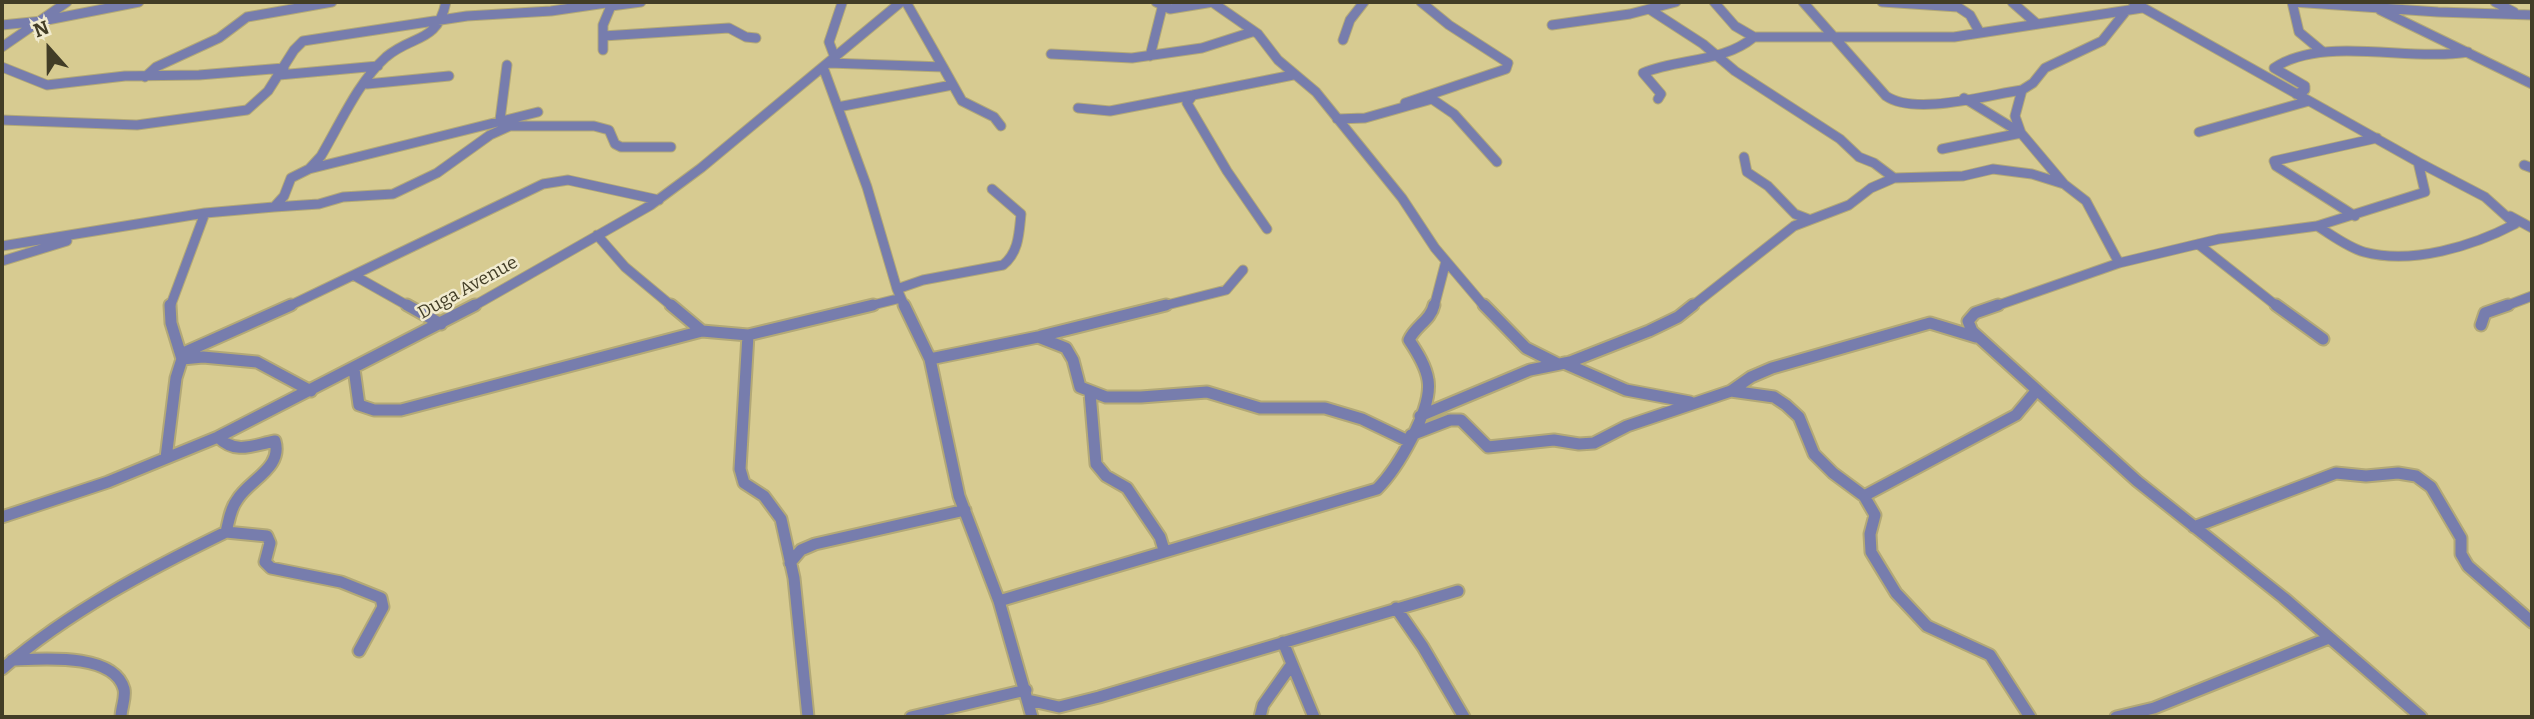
<!DOCTYPE html>
<style>
body{margin:0}
#map{position:relative;width:2534px;height:719px;overflow:hidden;background:#d7cb91;font-family:Bitter,serif}
canvas{display:block}
.frame{position:absolute;inset:0;border:4px solid #423d26;pointer-events:none}
.north{position:absolute;left:14px;top:14px;width:70px;height:70px;-webkit-text-stroke:5px #f1ebcf;paint-order:stroke;rotate:339deg;font-size:19px;font-weight:700;line-height:28px;text-align:center;color:#423d26}
.north::after{content:'';display:block;margin:auto;width:24px;height:32px;background:#423d26;clip-path:polygon(50% 0,100% 100%,50% 72%,0 100%)}
</style>
<div id="map">
<canvas width="2534" height="719"></canvas>
<div class="frame"></div>
<div class="north">N</div>
</div>
<script>
const ctx = document.querySelector('canvas').getContext('2d');
ctx.lineJoin = 'round';
function stroke(path, color, width, dash) { ctx.strokeStyle = color; ctx.lineWidth = width; ctx.lineCap = dash ? 'butt' : 'round'; ctx.setLineDash(dash || []); ctx.stroke(path); }
function write(font, color, halo, rows, align = 'center') {
  ctx.font = font + ' Bitter,serif'; ctx.lineWidth = 5; ctx.setLineDash([]); ctx.textBaseline = 'middle'; ctx.strokeStyle = halo; ctx.fillStyle = color; for (const [text, x, y, turn = 0] of rows) {
    ctx.save(); ctx.translate(x, y); ctx.rotate((+turn || 0) * Math.PI / 180); ctx.textAlign = isNaN(turn) ? turn : align; if (halo) ctx.strokeText(text, 0, 0); ctx.fillText(text, 0, 0); ctx.restore();
  }
}
const streetFar1 = new Path2D(`
 M906 2 943 67
 M1156 2 1170 9 1213 2
 M1212 2 1258 34 1278 60 1316 92 1402 198 1435 248 1485 307
 M1714 2 1735 26 1754 37H1954L2142 8
 M1803 2 1886 96C1915 116 1987 95 2022 90
 M1882 2 1958 7 1970 15 1980 33
 M2012 2 2037 24
 M2292 2 2299 32 2323 52
 M2293 2 2438 12 2532 15
 M2495 2 2514 12
 M611 6 641 2
 M1649 9 1703 44 1735 71 1840 139 1859 157 1874 163 1894 178
 M2380 10 2532 84
 M2 25 42 21 139 2
 M1552 25 1630 14 1676 2
 M603 36 729 28 746 37 756 38
 M1343 40 1350 20 1364 2
 M2 47 67 2
 M603 50V25L611 6 606 2
 M1051 54 1132 58 1202 48 1252 32
 M1150 56 1162 8
 M835 58 829 42 842 3
 M829 63 943 67 962 101 994 117 1001 126
 M2 67 47 85 125 76 199 75 284 68
 M823 67 867 187 897 289 905 307
 M279 75 378 66
 M145 77 156 67 219 38 247 17 332 2
 M367 84 449 76
 M2296 94 2305 90V86L2274 68C2322 35 2409 62 2468 52
 M1964 98 2021 133
 M1658 99 1661 94 1643 73C1679 58 1723 63 1754 37
 M1405 103 1506 69 1508 63 1449 25 1421 2
 M838 107 952 85
 M1078 108 1110 111 1193 95
 M1337 119 1365 118 1432 99 1454 114 1497 162
 M2 120 137 125 247 110 268 91 294 50 303 41 467 16 551 11 606 3
 M500 120 507 65
 M2199 132 2309 101
 M1942 149 2021 133
 M1744 157 1747 172 1768 186 1795 214 1808 219
 M2524 165 2532 168
 M309 169 538 112
 M274 207 319 204 343 197 393 194 437 173 490 135 510 126H594L609 130 615 144 621 147H671
 M2355 216 2276 166 2274 161 2377 138
 M2510 216 2532 228
 M2317 226C2332 235 2347 247 2364 252 2412 265 2473 246 2515 224L2485 197 2418 162
 M1267 229 1227 171 1187 103 1193 95 1293 75
 M597 235 625 267 673 307
 M2198 244 2278 307
 M2 246 205 213 274 207 284 196 291 178 309 169 321 156C340 124 358 82 386 57 413 34 437 44 446 2
 M2 261 67 241
 M2119 263 2086 201 2064 184 2021 133 2015 116 2022 90 2033 83 2045 68 2102 41 2126 11
 M355 276 410 307
 M897 289 923 280 1003 265C1019 252 1019 233 1021 214L992 189
 M170 307 205 213
 M287 307 543 184 568 180 659 200
 M472 307 651 205 701 168 901 2
 M865 307 901 298
 M1159 307 1226 290 1243 270
 M1434 307 1446 261
 M1691 307 1794 226 1849 205 1871 188 1894 178 1963 176 1993 169 2032 174 2064 184
 M1993 307 2119 263 2219 239 2317 226 2425 192 2418 162 2133 2
 M2503 307 2532 296`);
const street = new Path2D(`
 M407 305 441 324
 M671 305 702 331 748 335 873 305
 M904 305 930 359 959 496 999 601 1032 717
 M1484 305 1526 348 1558 364
 M1998 305 1975 313 1968 321 1972 331 2137 481 2284 598 2421 717
 M2276 305 2323 339
 M2481 325 2485 313 2508 305
 M748 335 740 469 744 483 764 496 781 519 794 578 808 717
 M1041 336 1166 305
 M181 354 291 305
 M182 359 203 357 257 362 311 391
 M930 359 1038 337 1066 348 1073 360 1080 387 1106 397H1141L1207 392 1260 408H1325L1362 419 1408 441
 M1564 363 1626 390 1690 402
 M354 369 359 405 374 410H401L702 331
 M1731 391 1774 397 1786 405 1799 417 1814 454 1833 473 1864 496 1875 515 1870 534 1871 552 1896 593 1927 626 1990 655 2030 717
 M1090 393 1096 464 1106 476 1127 488 1160 537 1164 550
 M1420 416 1530 370 1570 362 1649 331 1678 317 1693 305
 M1411 435 1450 420H1461L1488 447 1554 440 1579 444 1594 443 1627 426 1731 391 1751 377 1772 368 1930 323 1976 337
 M218 437C236 455 253 445 275 441 283 468 249 480 237 500 230 509 229 521 226 532L267 536 270 543 265 562 271 568 341 582 381 598 383 607 359 651
 M166 458 176 378 182 359 171 323 170 305
 M1864 496 2016 415 2037 390
 M2 517 108 482 218 437 475 305
 M2194 527 2336 473 2366 476 2398 473 2416 476 2431 487 2461 538V554L2468 566 2532 622
 M790 563 801 550 815 544 965 510
 M999 601 1377 489C1397 469 1433 409 1428 380 1426 366 1417 352 1409 340 1415 326 1431 320 1434 305
 M1396 608 1423 647 1464 717
 M1283 642 1314 717
 M12 660C41 659 114 652 124 689 126 698 121 708 121 717
 M2 669C70 611 146 571 226 532
 M1028 700 1059 707 1099 697 1458 591
 M911 717 1026 690
 M1260 717 1263 705 1292 664
 M2116 717 2154 708 2329 638`);
stroke(streetFar1, '#b3a977', 11);
stroke(street, '#b3a977', 15);
stroke(streetFar1, '#777dad', 9);
stroke(street, '#777dad', 11);
write('18px', '#423d26', '#f1ebcf', [
 ["Duga Avenue",468,288,-29]
]);
</script>
